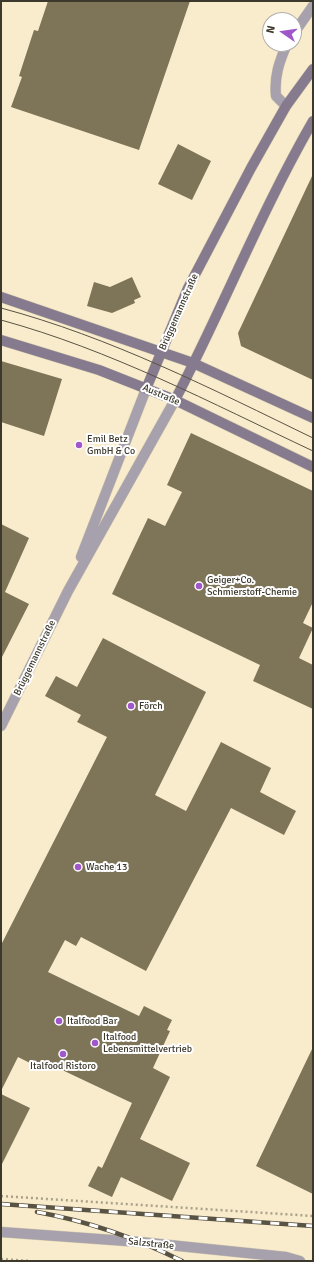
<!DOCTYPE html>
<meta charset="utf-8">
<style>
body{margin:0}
#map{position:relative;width:314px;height:1262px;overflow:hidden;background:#f8eccc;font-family:Signika,sans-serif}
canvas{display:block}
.frame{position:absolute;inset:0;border:2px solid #3c382b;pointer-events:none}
.north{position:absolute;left:262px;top:12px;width:40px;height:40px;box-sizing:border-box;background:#fff;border:1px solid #b1afaa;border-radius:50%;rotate:283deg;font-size:11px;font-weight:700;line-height:16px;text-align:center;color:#3c382b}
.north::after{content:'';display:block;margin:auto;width:14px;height:18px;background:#9f57cb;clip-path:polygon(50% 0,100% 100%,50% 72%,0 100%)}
</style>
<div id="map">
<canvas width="314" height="1262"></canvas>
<div class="frame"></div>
<div class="north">N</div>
</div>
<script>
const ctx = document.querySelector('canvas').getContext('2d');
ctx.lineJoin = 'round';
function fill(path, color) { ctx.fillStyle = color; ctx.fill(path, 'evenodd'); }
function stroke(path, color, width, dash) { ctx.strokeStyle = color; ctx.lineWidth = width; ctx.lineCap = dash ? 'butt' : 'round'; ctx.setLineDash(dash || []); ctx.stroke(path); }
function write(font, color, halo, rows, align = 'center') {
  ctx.font = font + ' Signika,sans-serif'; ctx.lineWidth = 4; ctx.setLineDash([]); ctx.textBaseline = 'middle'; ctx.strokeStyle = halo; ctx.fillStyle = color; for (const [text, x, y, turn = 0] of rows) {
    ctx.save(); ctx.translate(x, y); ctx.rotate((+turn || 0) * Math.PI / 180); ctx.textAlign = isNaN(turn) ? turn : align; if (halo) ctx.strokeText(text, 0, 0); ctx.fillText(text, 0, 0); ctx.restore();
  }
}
fill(new Path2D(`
 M48 1H190L139 150 11 107 22 77 19 76 34 30 38 31Z
 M178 144 211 161 192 200 158 184Z
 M313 174V380L241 346 238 333Z
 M132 277 141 297 134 300 135 303 112 313 87 306 94 282 110 287Z
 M1 361 62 379 44 436 1 422Z
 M191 433 313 491V602L303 623 313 628 299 658 313 665V709L253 681 260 665 112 594 148 518 165 526 182 492 167 485Z
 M1 524 29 538 5 592 29 604 1 659Z
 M103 638 206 692 155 795 186 811 221 742 271 768 260 792 296 811 284 835 231 808 146 971 81 937 76 946 65 940 48 972 139 1016 144 1006 172 1020 167 1030 170 1031 153 1068 170 1077 140 1139 190 1163 172 1201 121 1177 112 1197 88 1186 98 1166 102 1168 132 1103 41 1060 38 1067 18 1057 1 1091V945L107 737 77 722 81 715 45 696 56 676 77 687Z
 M313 1047V1194L256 1166Z
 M1 1094 30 1108 1 1166Z`), '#7e7457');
const minor = new Path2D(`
 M294 33 313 6
 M286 106 276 96C274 77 279 62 287 44`);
const tertiary = new Path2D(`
 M81 557 146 389
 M1 726 68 591 175 400
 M1 1232 140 1242 286 1257 300 1261`);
const secondary = new Path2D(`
 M1 297 193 363 313 418
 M1 340 99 370 175 400 313 467
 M146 389 188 288 251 168 286 106 313 69
 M175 400C223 308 261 211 313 121`);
stroke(minor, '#d2c8ac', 11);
stroke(tertiary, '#d2c8ac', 11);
stroke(secondary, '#d2c8ac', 11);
stroke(new Path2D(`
 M1 1196 313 1216
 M1 1259 30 1261`), '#aaa189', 2.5, [2, 3]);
stroke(minor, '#a7a0ad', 10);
stroke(tertiary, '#a7a0ad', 10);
stroke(secondary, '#867b8e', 10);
stroke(new Path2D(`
 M1 308C110 337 212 389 313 438
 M1 320C111 350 211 403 313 451`), '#595343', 1);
const rail = new Path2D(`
 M1 1204 313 1226
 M37 1212C87 1221 136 1238 182 1261`);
stroke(rail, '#595343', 4.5);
stroke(rail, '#fff', 3, [9]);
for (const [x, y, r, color] of [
 [79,445,4,"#9f57cb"],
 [199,586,4,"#9f57cb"],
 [131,706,4,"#9f57cb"],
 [78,867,4,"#9f57cb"],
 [59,1021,4,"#9f57cb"],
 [95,1043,4,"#9f57cb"],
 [63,1054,4,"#9f57cb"]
]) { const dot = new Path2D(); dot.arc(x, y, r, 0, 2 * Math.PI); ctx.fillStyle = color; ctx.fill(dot); stroke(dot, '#fff', 1.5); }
write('10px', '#3c382b', '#fff', [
 ["Brüggemannstraße",179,312,-66],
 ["Austraße",161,395,23],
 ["Brüggemannstraße",35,658,-64],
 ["Salzstraße",151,1244,6]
]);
write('10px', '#3c382b', '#fff', [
 ["Emil Betz",87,439],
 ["GmbH & Co",87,451],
 ["Geiger+Co.",207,580],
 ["Schmierstoff-Chemie",207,592],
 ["Förch",139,706],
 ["Wache 13",86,867],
 ["Italfood Bar",67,1021],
 ["Italfood",103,1037],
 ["Lebensmittelvertrieb",103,1049],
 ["Italfood Ristoro",63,1066,"center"]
], 'left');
</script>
